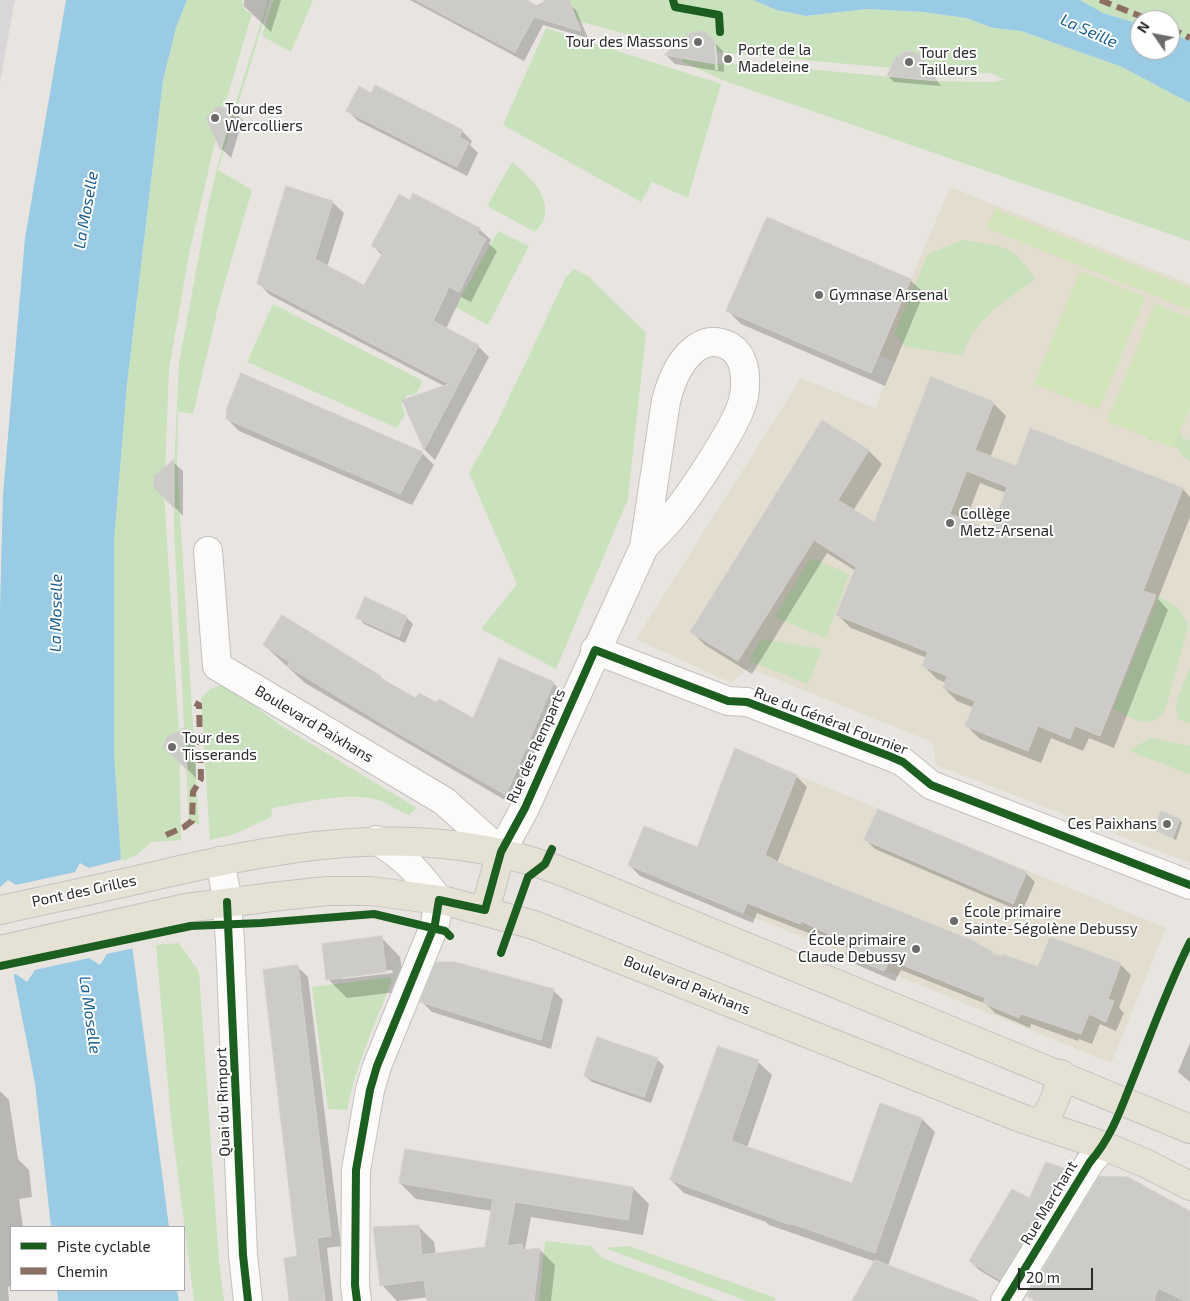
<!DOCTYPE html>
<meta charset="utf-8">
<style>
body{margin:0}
#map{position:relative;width:1190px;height:1301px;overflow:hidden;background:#e8e5e0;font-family:"Exo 2",sans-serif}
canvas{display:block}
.legend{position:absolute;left:10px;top:1226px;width:175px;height:65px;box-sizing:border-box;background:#fff;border:1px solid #aaa;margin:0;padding:6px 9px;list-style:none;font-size:15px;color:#2a2a2a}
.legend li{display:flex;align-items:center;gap:10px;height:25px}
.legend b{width:25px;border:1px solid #aaa}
.north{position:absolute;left:1130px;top:10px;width:50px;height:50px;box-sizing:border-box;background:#fff;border:1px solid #aaa;border-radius:50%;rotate:303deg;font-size:14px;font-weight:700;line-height:20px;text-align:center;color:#2a2a2a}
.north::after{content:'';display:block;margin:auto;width:18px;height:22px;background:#6c6b6a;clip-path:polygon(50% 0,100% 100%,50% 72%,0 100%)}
.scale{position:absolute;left:1018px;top:1268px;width:75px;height:22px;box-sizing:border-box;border:2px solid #2a2a2a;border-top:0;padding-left:6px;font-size:15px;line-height:18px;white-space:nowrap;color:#2a2a2a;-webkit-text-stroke:4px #fff;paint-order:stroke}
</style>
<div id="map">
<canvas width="1190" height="1301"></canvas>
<ul class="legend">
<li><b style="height:6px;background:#1b5e20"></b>Piste cyclable</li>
<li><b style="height:6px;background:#8d6e63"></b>Chemin</li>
</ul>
<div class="north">N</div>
<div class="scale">20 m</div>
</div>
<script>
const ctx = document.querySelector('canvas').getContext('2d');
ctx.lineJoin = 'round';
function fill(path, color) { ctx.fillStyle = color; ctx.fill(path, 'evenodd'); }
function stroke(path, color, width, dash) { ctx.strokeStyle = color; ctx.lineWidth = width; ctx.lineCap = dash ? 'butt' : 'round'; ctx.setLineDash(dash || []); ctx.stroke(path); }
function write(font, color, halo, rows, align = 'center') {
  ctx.font = font + ' "Exo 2",sans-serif'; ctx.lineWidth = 4; ctx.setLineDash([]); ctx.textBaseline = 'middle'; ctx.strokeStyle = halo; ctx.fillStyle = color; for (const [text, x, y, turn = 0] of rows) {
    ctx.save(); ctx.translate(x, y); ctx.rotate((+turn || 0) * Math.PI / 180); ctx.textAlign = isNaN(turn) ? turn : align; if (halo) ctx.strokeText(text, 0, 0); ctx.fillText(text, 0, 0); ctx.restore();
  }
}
fill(new Path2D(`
 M0 0H15L0 81Z`), '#d9d6d7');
fill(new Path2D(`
 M950 187 1190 284V863L936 765 932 742 749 668 731 683 636 639 801 378 875 408 894 362 879 355Z
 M797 775 1166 928 1111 1063 743 913Z`), '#e2ddcf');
fill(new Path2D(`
 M187 0H242L245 10 252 14 224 108 217 107 207 121 212 132 217 133 189 254 169 369 165 470 156 474 153 481 154 488 164 493 179 735 181 840 152 842 136 855 121 862 114 753V540L127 384 163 80 176 28Z
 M268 0H270L218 170 252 190 220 299 193 414 178 411 177 464 199 824 189 823 174 529V469L179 363 209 201 226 134Z
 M273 0H313L291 52 262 36Z
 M568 0H753L777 10 806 16 867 9 923 12 966 18 993 28 1021 31 1122 67 1190 103V241L725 81 683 62 682 58 711 63 799 68 931 81 992 82 1005 80 991 73 925 72C923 46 896 43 892 68L716 52C717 27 684 25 680 49L571 19 572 8Z
 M1080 0H1190V41L1170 33V20H1140V24L1103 13Z
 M546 28 721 84 688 198 652 182 641 202 503 125Z
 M512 162C528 175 551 195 544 219 543 223 538 228 535 232L487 206Z
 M498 231 529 246 488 325 455 307Z
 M963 240C1001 246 1014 244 1035 280 1005 300 974 320 962 355L906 347 894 334 928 254Z
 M574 269 589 277 646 333 628 499 556 669 481 629 517 584 469 473 496 425 566 277Z
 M273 304 423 381 416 394 407 395 401 404 405 414 397 428 247 362Z
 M1176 428 1182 437 1190 441V462L1182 455 1179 449 1159 439 1150 440 1145 434Z
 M811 558 849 574 826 638 774 617Z
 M1159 596 1179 609 1188 626 1166 707C1153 734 1133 718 1113 709Z
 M761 639 822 649 808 684 749 661Z
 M1190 667V723L1179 720 1176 710 1178 697Z
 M221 685H229L253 698 257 708 280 725 417 808 409 815C399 811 390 805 381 801 353 790 301 803 272 808L271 817 235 834 210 840 201 698 210 689Z
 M1150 738 1190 746V774L1129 751Z
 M179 943 199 972 219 1262 224 1301H194L171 1120 156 945Z
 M390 977 392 981C375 1023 356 1065 347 1110L328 1109 312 987Z
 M545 1241 591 1246 602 1258 718 1301H539Z
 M629 1246 776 1298 774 1301H747L605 1248Z`), '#c9e1bc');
fill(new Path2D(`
 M995 209 1190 288V310L987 228Z
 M1080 271 1145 297 1099 410 1034 384Z
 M1155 304 1190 318V407L1173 448 1107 421Z`), '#d1e4ba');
fill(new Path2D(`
 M66 0H187L176 28 163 80 127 384 114 540V753L121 861 169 1227H51L35 1083 0 906V608L3 494 25 238Z
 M753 0H1080L1103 13 1140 24V50H1170V33L1190 41V103L1122 67 1021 31 993 28 966 18 923 12 867 9 806 16 777 10Z
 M57 1290H177L179 1301H58Z`), '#9acbe4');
fill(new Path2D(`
 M123 859 134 948 107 954 100 965 89 958 35 970 27 982 16 974 11 975 0 919V887L8 880 16 885 75 872 80 863 89 868Z`), '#e8e5e0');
fill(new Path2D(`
 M244 0H281L271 32 244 6Z
 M410 0H525L536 6 548 0H564L576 10 588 38 543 25 524 61Z
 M713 41 715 70H718L716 44 723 51 724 72 675 64 666 55Z
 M920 57 941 86 894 82 888 76Z
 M217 108 233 111 243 120 231 158 222 149 207 119Z
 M348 111 462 131 472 141 470 145 478 153 467 176 358 121Z
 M410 201 479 229 491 240 489 244 497 251 471 302 461 297 446 329 478 346 489 357 435 460 425 450 403 401 446 387 270 295 259 284 332 202 344 213 327 267 365 287 382 255 373 246Z
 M910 280 924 293 885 386 741 324 728 311Z
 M993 403 1006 416 990 458 1017 468 1031 430 1183 489 1190 497V517L1158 599 1168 610 1114 748 1089 738 1083 751 1051 738 1041 763 980 739 967 726 974 708 957 701 944 688 946 683 937 679 924 666 927 658 851 628 838 615 856 571 827 553 752 674 705 645 692 632 822 422 869 451 882 464 853 511 874 524ZM980 483 1006 493 991 533 965 522Z
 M227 419 422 453 434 465 412 505 239 431Z
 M173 462 183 471V516L155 485Z
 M358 617H406L413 624 405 643 364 624Z
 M264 645 380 677 416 700 473 719 553 683 570 700 522 810 305 683Z
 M185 730 195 740 196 778 165 747 168 738Z
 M796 776 807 787 777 863 995 956 1039 969 1120 964 1131 975 1119 1008 1124 1013 1116 1031 1100 1024 1092 1044 1079 1039 1078 1041 1031 1024 1030 1028 995 1013 986 1004 901 970 895 981 857 965 846 954 848 948 812 931 811 934 757 913 753 923 640 876 629 865 697 849Z
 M1180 820 1182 823 1176 840 1155 829Z
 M866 840 1026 873 1035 882 1022 912 875 849Z
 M381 937 400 957 405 991 347 998 328 979ZM392 970 393 973 342 979V976Z
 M298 967 308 977 341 1246 327 1248 333 1301H290L299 1257Z
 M553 990 563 1000 551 1049 432 1012 422 1002Z
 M1190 1043V1082L1178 1072Z
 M657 1059 664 1066 651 1103 592 1082 585 1076Z
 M758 1062 772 1075 747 1148 852 1185 922 1119 935 1132 888 1266 979 1301H853L876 1262 769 1225 766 1222 684 1193 671 1180Z
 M0 1091 9 1100 18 1159 29 1170 32 1197 19 1199 23 1227H11V1286L8 1287 9 1301H0Z
 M1047 1163 1067 1170 1075 1179 1009 1288 979 1270 970 1261 1029 1199Z
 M400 1183 633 1188 649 1204 643 1235 531 1217 525 1249H539L555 1265 551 1301H428V1297L397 1301 382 1285 418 1226 434 1242 436 1255 487 1248 492 1211 416 1199Z
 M1190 1212V1301H1035Z`), '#0003');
const building = new Path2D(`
 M416 0H527L539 7 545 0H569L581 31 534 17 515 52Z
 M700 31 705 32 714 40 716 64 664 55 689 34Z
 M905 51 914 52 921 56 937 81 887 76 895 58Z
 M375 85 463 130 459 137 469 142 457 167 346 111 359 86 371 93Z
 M217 107 233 109 221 150 206 119Z
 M286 186 333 201 315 259 364 285 383 252 371 246 399 194 410 200 413 193 434 204 480 228 477 234 486 239 459 292 449 287 433 321 479 345 424 450 402 400 449 384 257 284Z
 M767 217 911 279 871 373 726 311Z
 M241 373 423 452 400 494 226 419 227 408Z
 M931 377 994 402 975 450 1016 466 1030 428 1183 488 1143 591 1156 595 1100 736 1075 726 1070 739 1038 726 1028 751 965 726 975 701 943 688 947 676 922 666 928 652 836 615 856 567 814 540 738 661 690 632 822 420 869 450 838 500 874 522ZM967 471 1007 487 991 531 950 514Z
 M174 460V508L154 488 153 483 154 476Z
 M365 597 407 616 399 637 356 618Z
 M282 615 381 676 380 678 416 698 419 693 436 702 439 699 473 718 499 658 554 682 506 795 396 732 287 666 290 662 263 645Z
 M185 728 187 770 163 747 167 737Z
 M735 748 797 775 765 855 784 865 969 939 993 952 992 954 1001 956 1002 954 1038 967 1050 937 1121 963 1108 999 1114 1001 1106 1022 1089 1014 1081 1034 1021 1014 1019 1018 983 1003 985 998 890 960 884 971 845 955 849 944 801 921 800 924 747 903 743 913 628 865 644 826 697 847Z
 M878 809 1027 872 1013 904 864 840Z
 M1161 811 1180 819 1173 838 1154 830Z
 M382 936 386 972 326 980 322 944Z
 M436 962H455L554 989 541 1040 420 1002Z
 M298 965 331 1236 317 1238 325 1301H289L284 1258 297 1256 263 970Z
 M597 1037 658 1058 644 1097 584 1076Z
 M718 1046 759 1060 731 1141 852 1183 880 1103 922 1118 875 1253 790 1223V1225L670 1180Z
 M405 1149 633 1187 628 1220 515 1202 507 1246 522 1244 523 1250 540 1248 534 1301H427L424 1280 380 1286 373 1227 419 1225 422 1255 485 1247 493 1199 399 1183Z
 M1046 1162 1067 1169 1000 1280 969 1261 1012 1189 1029 1198Z
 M1099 1176 1128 1177 1190 1211V1301H1185L1158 1288 1154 1301H1035L1027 1296Z
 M875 1260 976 1299 975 1301H852Z`);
fill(building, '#cdcbc7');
stroke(building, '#d3d1cc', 1);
const minor = new Path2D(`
 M208 551 217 666 444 801 501 852 525 808 644 547 666 401C671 381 680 358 699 346 706 342 713 341 721 343 745 349 747 374 744 396 741 420 692 492 675 513 666 525 654 536 644 547
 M595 650 728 701 747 702 889 756 903 762 931 785 1190 885
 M220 861 226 892 230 941 243 1255 248 1301
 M357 1301 355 1285 356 1170 370 1090 377 1066 435 924 439 900C418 872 406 858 376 840
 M1005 1301 1090 1162 1104 1146`);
const major = new Path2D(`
 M0 910C56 898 112 886 167 873 301 842 434 821 566 873L1190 1129
 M485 910 501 852
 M0 950 186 908 280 896 327 891H371L446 901 534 925 1021 1118 1104 1146 1145 1163 1190 1186
 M1040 1124C1053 1109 1058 1093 1061 1074`);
stroke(minor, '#c2c1c1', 30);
stroke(major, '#c4c3c1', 30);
stroke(minor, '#fcfbfa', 28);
stroke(major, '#e5e2d5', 28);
stroke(new Path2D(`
 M1100 0 1150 20
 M1170 28 1190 38
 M166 835 184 827 192 821 193 792 201 779 199 705 195 703`), '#8d6e63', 6, [12, 6]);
stroke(new Path2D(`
 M673 0 675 7 719 15 720 32
 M227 902 243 1255 248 1301
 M501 953 528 877 545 864 552 849
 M0 966 191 926 261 923 374 914 445 931 450 936
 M357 1301 355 1285 356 1170 370 1090 377 1066 435 924 439 900 485 910 501 852 525 808 595 650 728 701 747 702 889 756 903 762 931 785 1190 885
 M1005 1301 1090 1162C1111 1138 1121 1109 1132 1081 1151 1034 1168 986 1190 942`), '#1b5e20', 8);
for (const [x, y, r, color] of [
 [698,42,5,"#6c6b6a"],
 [728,59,5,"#6c6b6a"],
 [909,62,5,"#6c6b6a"],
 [215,118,5,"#6c6b6a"],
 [819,295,5,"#6c6b6a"],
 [950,523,5,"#6c6b6a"],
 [172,747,5,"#6c6b6a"],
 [1167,824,5,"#6c6b6a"],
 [954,921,5,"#6c6b6a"],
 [916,949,5,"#6c6b6a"]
]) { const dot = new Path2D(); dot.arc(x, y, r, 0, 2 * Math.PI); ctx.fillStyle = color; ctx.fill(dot); stroke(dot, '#fff', 2); }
write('15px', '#2a2a2a', '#fff', [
 ["Tour des Massons",688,42,"right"],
 ["Porte de la",738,50],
 ["Madeleine",738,67],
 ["Tour des",919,53],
 ["Tailleurs",919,70],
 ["Tour des",225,109],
 ["Wercolliers",225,126],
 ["Gymnase Arsenal",829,295],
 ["Collège",960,514],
 ["Metz-Arsenal",960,531],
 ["Tour des",182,738],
 ["Tisserands",182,755],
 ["Ces Paixhans",1157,824,"right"],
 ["École primaire",964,912],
 ["Sainte-Ségolène Debussy",964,929],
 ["École primaire",906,940,"right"],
 ["Claude Debussy",906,957,"right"]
], 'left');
write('15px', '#2a2a2a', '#fff', [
 ["Rue du Général Fournier",831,721,21],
 ["Boulevard Paixhans",314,724,31],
 ["Rue des Remparts",536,746,-66],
 ["Pont des Grilles",84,891,-12],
 ["Boulevard Paixhans",687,985,22],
 ["Quai du Rimport",223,1102,-92],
 ["Rue Marchant",1049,1203,-59]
]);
write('italic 16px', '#185e90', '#fff', [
 ["La Seille",1089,31,24],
 ["La Moselle",86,210,-80],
 ["La Moselle",56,613,-89],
 ["La Moselle",90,1015,82]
]);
</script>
